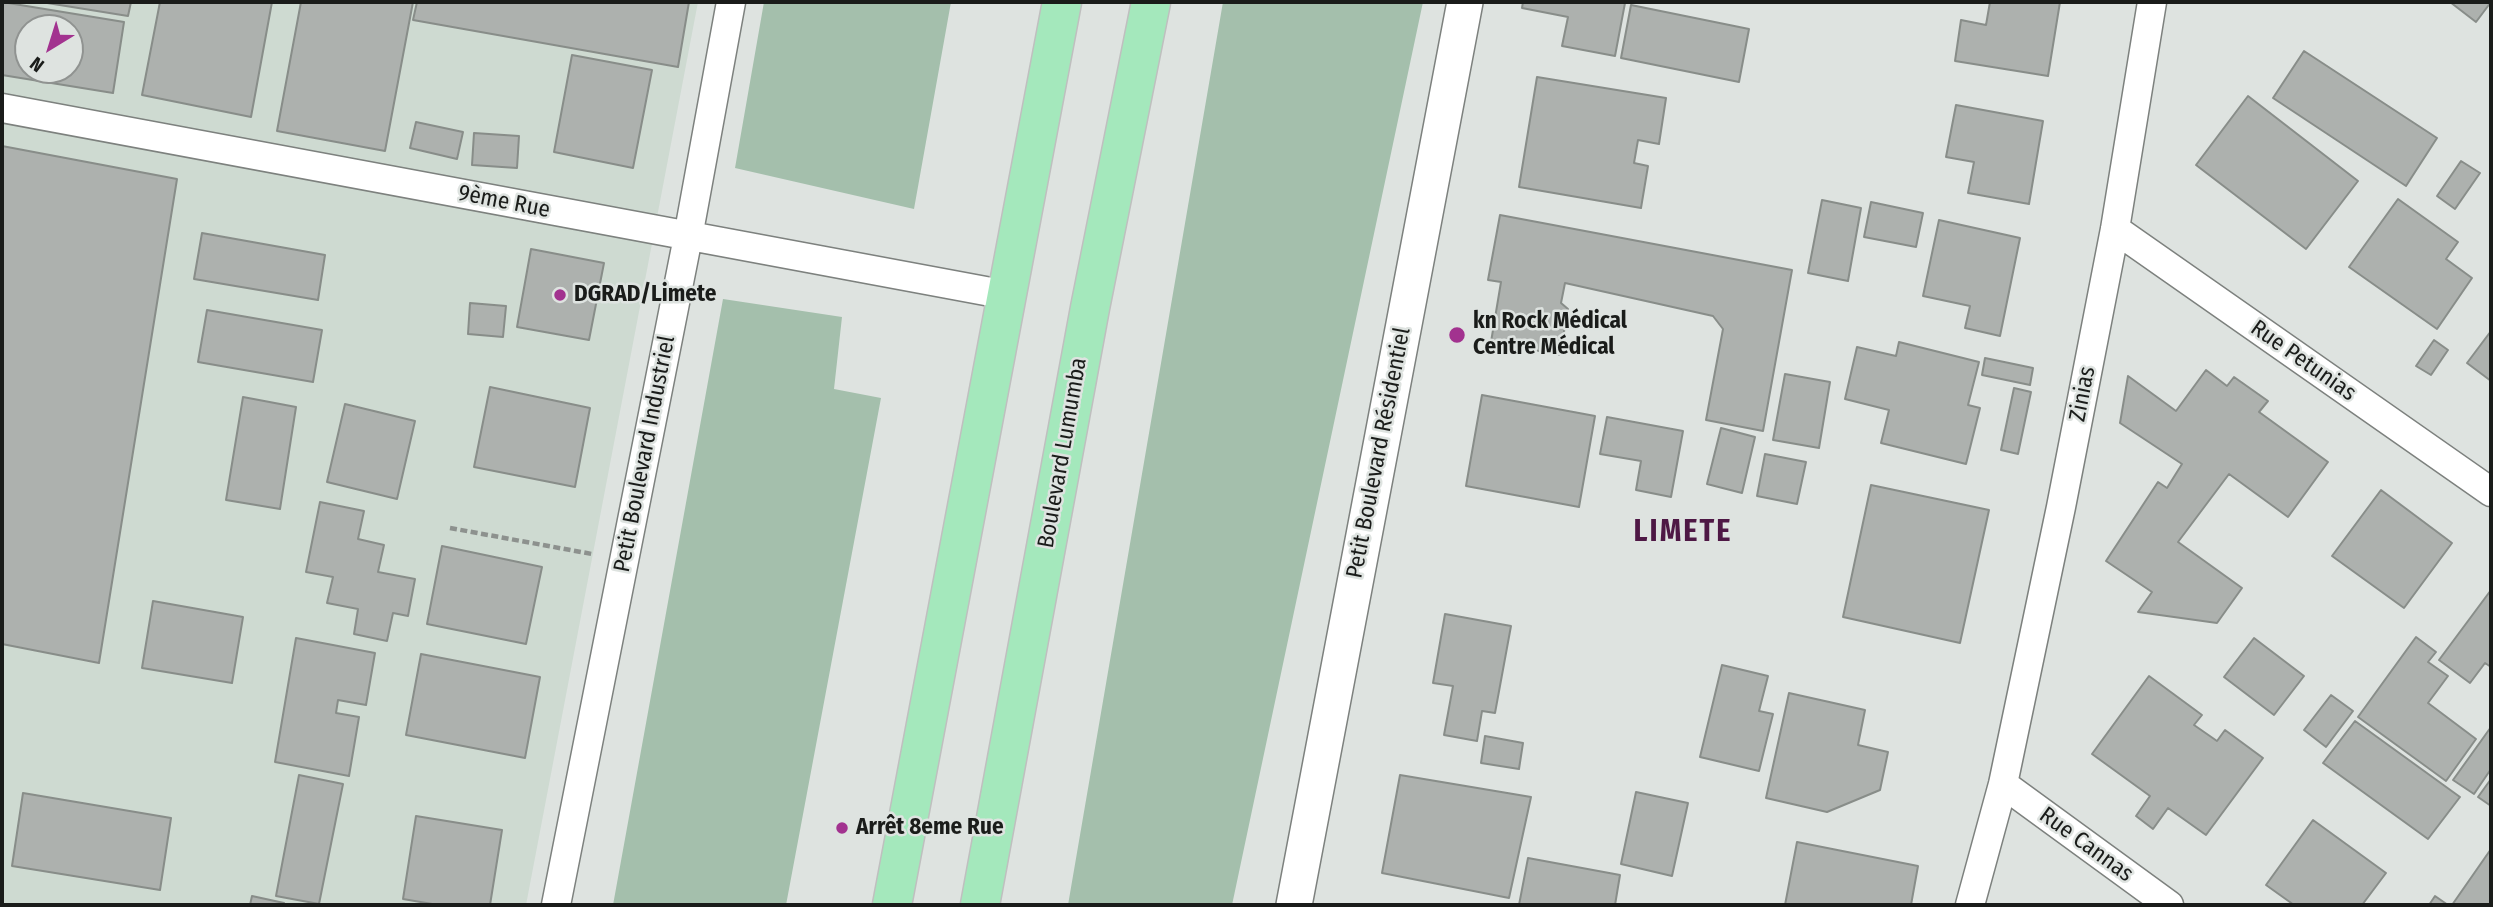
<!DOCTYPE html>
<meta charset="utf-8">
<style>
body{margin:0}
#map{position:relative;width:2493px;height:907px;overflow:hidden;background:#dee3e0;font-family:"Fira Sans Condensed",sans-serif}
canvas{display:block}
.frame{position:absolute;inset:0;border:4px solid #1a1c1a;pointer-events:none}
.north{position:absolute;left:14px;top:14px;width:70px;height:70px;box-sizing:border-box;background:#dee3e0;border:2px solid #909391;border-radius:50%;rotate:218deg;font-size:19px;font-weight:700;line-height:28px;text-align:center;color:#1a1c1a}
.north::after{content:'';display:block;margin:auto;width:24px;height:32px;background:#a2328f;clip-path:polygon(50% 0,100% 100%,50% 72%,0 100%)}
</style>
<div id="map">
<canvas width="2493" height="907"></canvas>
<div class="frame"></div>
<div class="north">N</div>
</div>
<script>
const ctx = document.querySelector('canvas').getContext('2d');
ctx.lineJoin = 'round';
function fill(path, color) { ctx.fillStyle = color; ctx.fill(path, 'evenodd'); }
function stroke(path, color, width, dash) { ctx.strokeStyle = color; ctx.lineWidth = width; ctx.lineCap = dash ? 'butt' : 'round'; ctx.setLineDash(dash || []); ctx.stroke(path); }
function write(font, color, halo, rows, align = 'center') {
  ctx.font = font + ' "Fira Sans Condensed",sans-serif'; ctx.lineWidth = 5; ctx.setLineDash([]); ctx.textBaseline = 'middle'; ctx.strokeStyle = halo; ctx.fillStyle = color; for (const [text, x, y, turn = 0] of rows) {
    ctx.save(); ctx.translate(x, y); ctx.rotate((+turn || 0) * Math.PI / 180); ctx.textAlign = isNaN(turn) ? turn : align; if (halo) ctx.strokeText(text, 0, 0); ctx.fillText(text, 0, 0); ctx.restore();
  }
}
fill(new Path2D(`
 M2 2H698L526 905H2ZM28 28H70V70H28Z`), '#cedad1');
fill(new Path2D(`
 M764 2H951L914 209 735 168Z
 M1223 2H1423L1232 905H1068Z
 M723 299 842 317 834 389 881 398 786 905H613Z`), '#a4bfac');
const building = new Path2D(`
 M2 2 124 22 113 93 2 75ZM28 28H70V70H28Z
 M41 2H131L128 16Z
 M160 2H272L251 117 142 95Z
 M301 2H413L385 151 277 131Z
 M417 2H689L678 67 413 20Z
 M1523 2H1632L1625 3 1615 56 1562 46 1568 17 1522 8Z
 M1990 2H2060L2048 76 1955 61 1961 20 1986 25Z
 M2450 2H2491L2476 22Z
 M1631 5 1749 29 1739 82 1621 58Z
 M2304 51 2437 138 2406 186 2273 98Z
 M572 55 652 70 633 168 554 152Z
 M1537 77 1666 98 1659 144 1638 140 1634 163 1648 166 1641 208 1519 187Z
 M2248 96 2358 181 2306 249 2196 165Z
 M1956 105 2043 121 2029 204 1968 193 1974 162 1946 157Z
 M416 122 463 132 457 159 410 148Z
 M474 133 519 136 517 168 472 165Z
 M2 146 177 179 99 663 2 644Z
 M2461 161 2480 173 2455 209 2437 196Z
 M2398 199 2458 242 2446 259 2472 278 2437 329 2349 267Z
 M1822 200 1861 208 1848 281 1808 273Z
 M1871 202 1923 213 1916 247 1864 237Z
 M1500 215 1792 270 1763 431 1706 420 1723 329 1713 316 1565 283 1561 303 1568 309 1560 355 1491 342 1501 282 1488 280Z
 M1939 220 2020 238 2000 336 1965 328 1970 306 1923 296Z
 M202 233 325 255 318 300 194 279Z
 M531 249 604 263 589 340 517 327Z
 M470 303 506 306 503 337 468 334Z
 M207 310 322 330 313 382 198 362Z
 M2491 331V381L2467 363Z
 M2434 340 2448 350 2431 375 2416 366Z
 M1899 342 1979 362 1968 405 1980 408 1966 464 1881 443 1889 410 1845 399 1857 347 1896 356Z
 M1985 358 2033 368 2030 385 1982 375Z
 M2206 370 2227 386 2234 377 2268 401 2259 412 2328 462 2288 517 2229 474 2178 542 2242 588 2217 623 2138 612 2152 592 2106 561 2158 482 2167 488 2182 464 2120 423 2128 376 2176 411Z
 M1785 374 1830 382 1819 448 1773 440Z
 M490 387 590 408 575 487 474 467Z
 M2014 388 2031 392 2018 454 2001 450Z
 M1482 395 1595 416 1579 507 1466 486Z
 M243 397 296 407 280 509 226 500Z
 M345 404 415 421 397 499 327 482Z
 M1607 417 1683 431 1671 497 1636 490 1641 461 1600 454Z
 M1721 428 1755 437 1742 493 1707 484Z
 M1765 454 1806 462 1797 504 1757 496Z
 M1871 485 1989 510 1960 643 1843 617Z
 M2381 490 2452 543 2404 608 2332 556Z
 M320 502 364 511 358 539 384 545 378 572 415 579 408 616 393 613 387 641 354 634 358 609 327 603 333 577 306 572Z
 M442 546 542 567 526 644 427 624Z
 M2491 590V667L2485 663 2470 683 2439 660Z
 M153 601 243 617 232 683 142 668Z
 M1445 614 1511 626 1495 713 1482 711 1477 741 1444 735 1453 686 1433 683Z
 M2416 637 2436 652 2428 662 2448 676 2428 703 2476 739 2446 781 2358 717Z
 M296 638 375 653 366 705 338 700 336 713 359 717 349 776 275 762Z
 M2254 638 2304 676 2274 715 2224 677Z
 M421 654 540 677 525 758 406 735Z
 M1722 665 1768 676 1759 711 1773 714 1759 771 1700 757Z
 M2149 676 2202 715 2194 725 2217 741 2225 730 2263 758 2206 835 2168 808 2153 829 2136 816 2150 796 2092 754Z
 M1789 693 1865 710 1858 745 1888 752 1880 790 1827 812 1766 798Z
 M2331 695 2353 711 2326 747 2304 730Z
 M2355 721 2460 797 2428 839 2323 763Z
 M2491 727V769L2474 794 2453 780Z
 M1485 736 1523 743 1519 769 1481 763Z
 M299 775 343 784 319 904 276 896Z
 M1400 775 1531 797 1509 898 1382 873Z
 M2491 779V806L2478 797Z
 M1636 792 1688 803 1672 876 1621 864Z
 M23 793 171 818 160 890 12 866Z
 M416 816 502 830 490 905H438L403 899Z
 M2313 820 2386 873 2362 905H2294L2266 885Z
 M1797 842 1918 866 1911 905H1785Z
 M2491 849V905H2452Z
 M1528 858 1620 875 1615 905H1519Z
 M252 896 284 903V905H250Z
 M2435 896 2448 905H2429Z`);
fill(building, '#adb1ae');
stroke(building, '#888d89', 2);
const minor = new Path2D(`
 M2 108 1007 295
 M2115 229 2491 492
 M2003 784 2169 905
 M556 905 688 237 731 2
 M1970 905 2003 784 2061 507 2115 229 2152 2`);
const tertiary = new Path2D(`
 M1294 905 1465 2`);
const trunk = new Path2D(`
 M892 905 1062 2
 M980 905 1090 308 1151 2`);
stroke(minor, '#7d817e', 31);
stroke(tertiary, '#7d817e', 38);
stroke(trunk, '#bfbfbf', 41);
stroke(new Path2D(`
 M450 528 592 554`), '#8d918e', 4.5, [7, 3.5]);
stroke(minor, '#fff', 28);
stroke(tertiary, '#fff', 35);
stroke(trunk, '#a4e8bc', 38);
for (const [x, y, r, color] of [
 [560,295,7,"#a2328f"],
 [1457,335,9,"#a2328f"],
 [842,828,7,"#a2328f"]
]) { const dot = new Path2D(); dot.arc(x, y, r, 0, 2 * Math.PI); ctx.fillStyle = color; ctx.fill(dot); stroke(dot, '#dee3e0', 2.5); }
write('23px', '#1a1c1a', '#dee3e0', [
 ["9ème Rue",504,202,11],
 ["Rue Petunias",2303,361,35],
 ["Zinias",2083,394,-79],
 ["Boulevard Lumumba",1063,453,-80],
 ["Petit Boulevard Résidentiel",1379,453,-79],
 ["Petit Boulevard Industriel",645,454,-79],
 ["Rue Cannas",2086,845,36]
]);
write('bold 23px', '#1a1c1a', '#dee3e0', [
 ["DGRAD/Limete",574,295],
 ["kn Rock Médical",1473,322],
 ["Centre Médical",1473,348],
 ["Arrêt 8eme Rue",856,828]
], 'left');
ctx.letterSpacing = '2px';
write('bold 30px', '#4e1845', '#dee3e0', [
 ["LIMETE",1683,533]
]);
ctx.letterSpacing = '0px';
</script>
